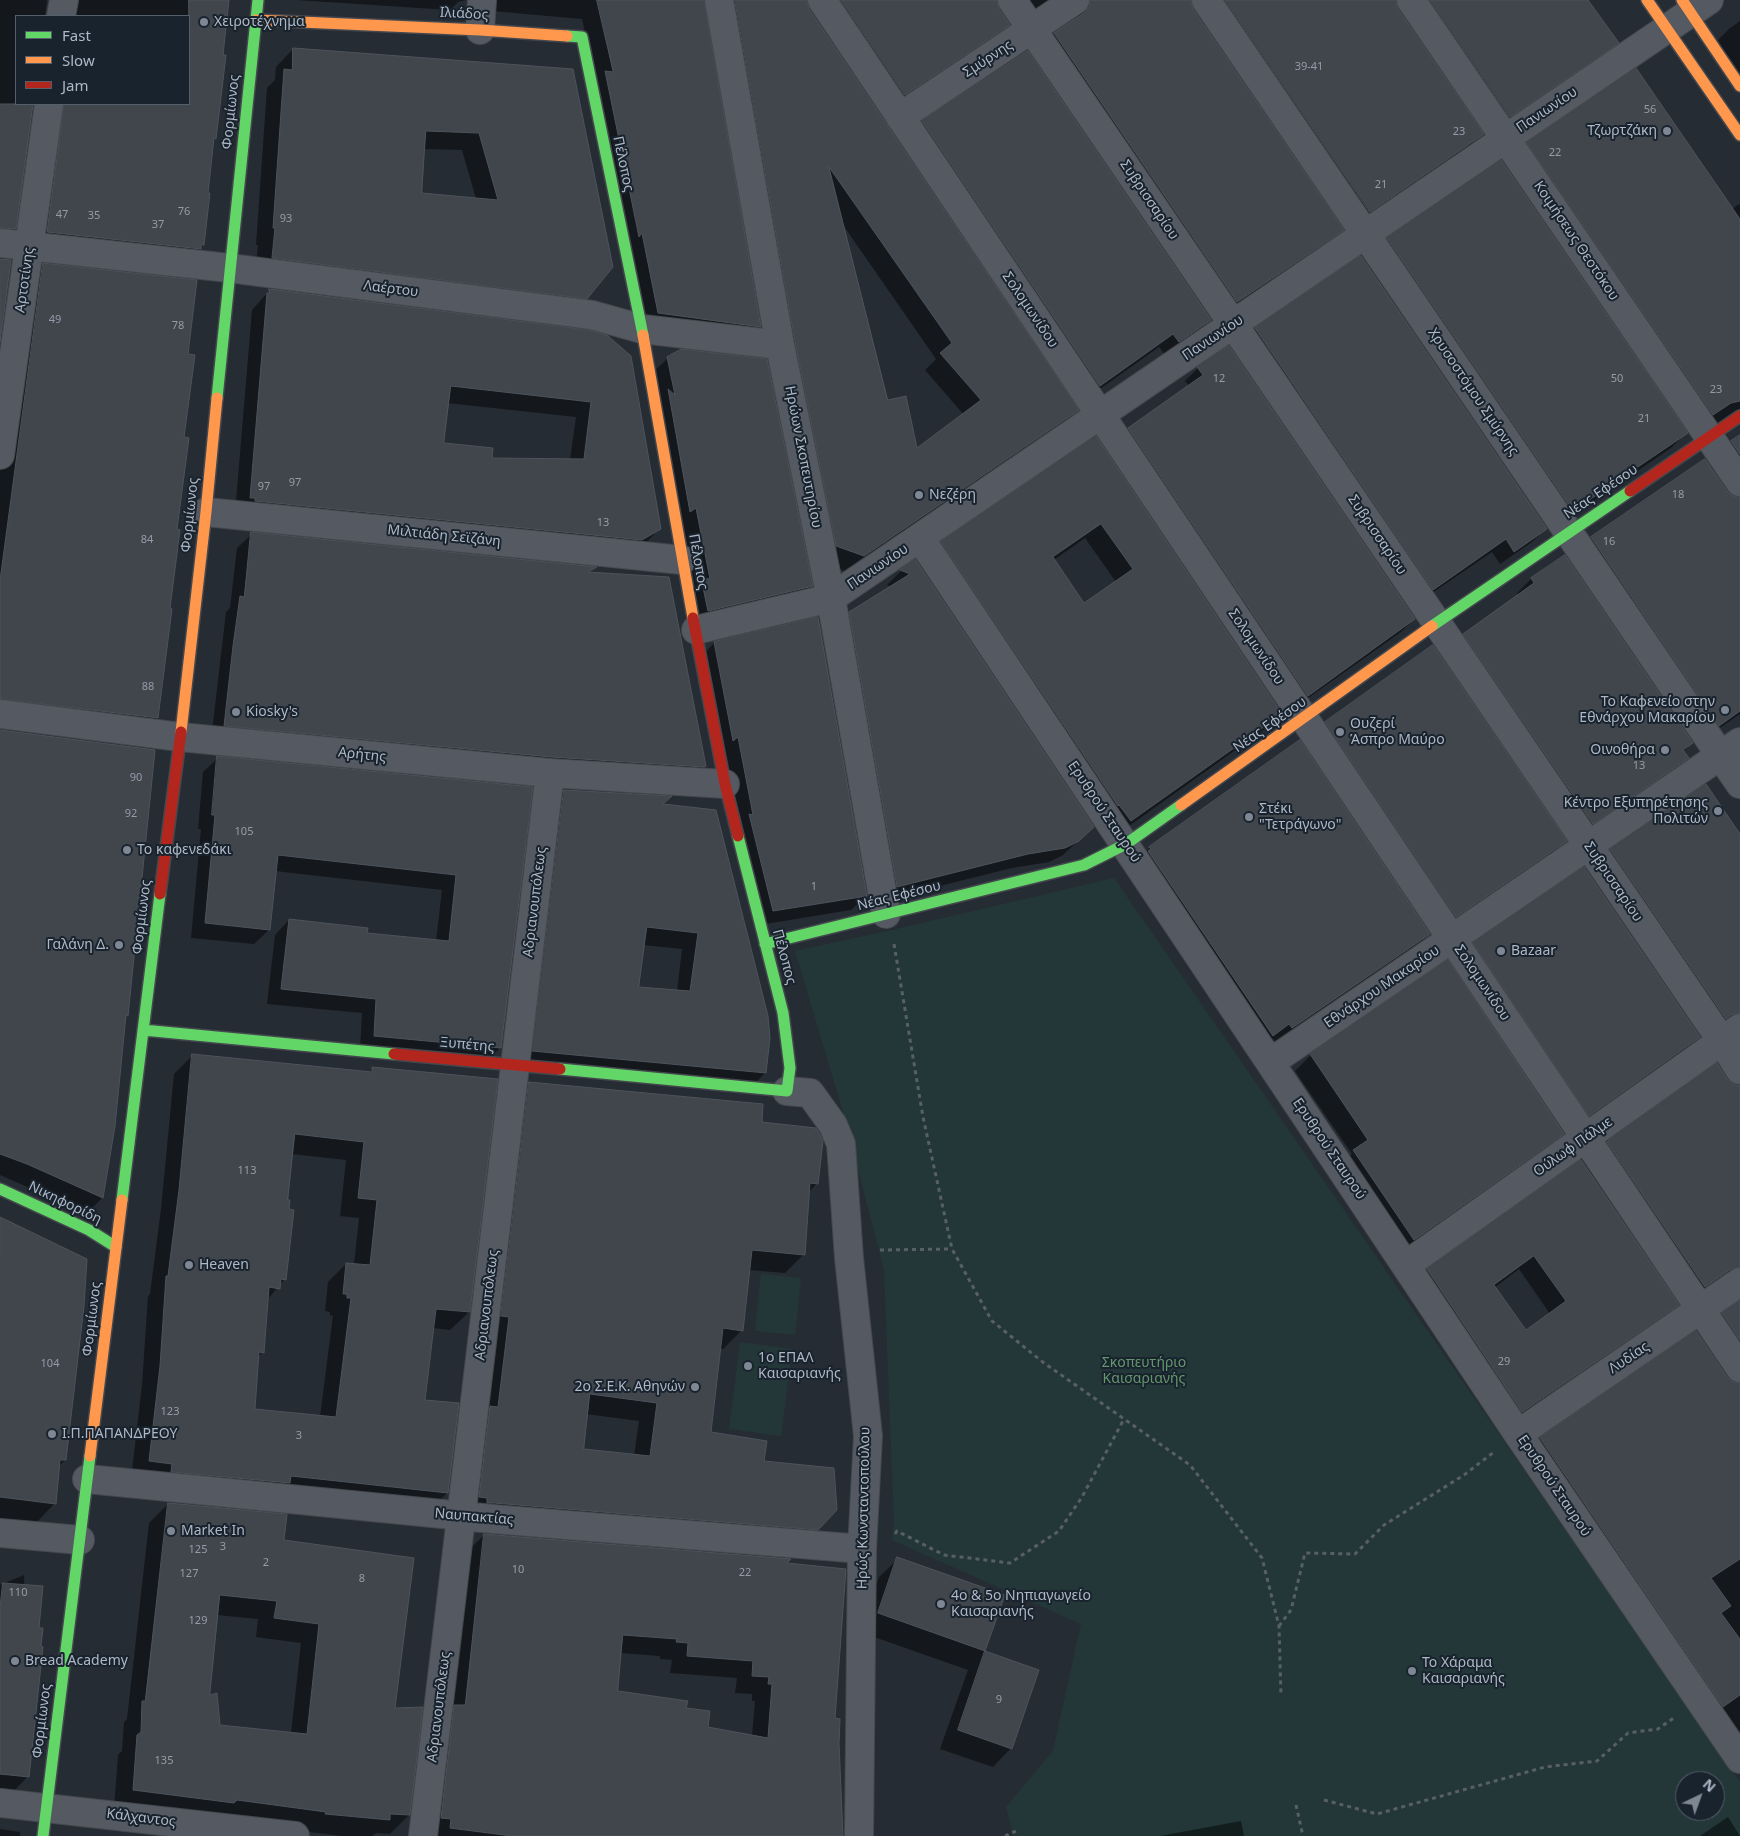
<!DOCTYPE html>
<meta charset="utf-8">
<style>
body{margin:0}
#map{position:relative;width:1740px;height:1836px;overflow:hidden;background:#262c33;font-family:"Noto Sans",sans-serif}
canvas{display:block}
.legend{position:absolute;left:15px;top:15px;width:175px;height:90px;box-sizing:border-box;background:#19232e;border:1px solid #555f6b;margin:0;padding:6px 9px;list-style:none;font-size:15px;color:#aeb8c6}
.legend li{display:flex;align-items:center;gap:10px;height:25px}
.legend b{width:25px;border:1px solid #555f6b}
.north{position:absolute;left:1675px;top:1771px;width:50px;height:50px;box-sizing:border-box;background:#19232e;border:1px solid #555f6b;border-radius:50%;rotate:42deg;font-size:14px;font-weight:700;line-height:20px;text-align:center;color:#aeb8c6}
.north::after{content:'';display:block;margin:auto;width:18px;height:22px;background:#7e8793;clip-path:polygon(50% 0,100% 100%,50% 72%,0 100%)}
</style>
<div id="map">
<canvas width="1740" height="1836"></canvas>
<ul class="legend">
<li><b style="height:6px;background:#63d668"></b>Fast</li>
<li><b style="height:6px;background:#ff974d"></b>Slow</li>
<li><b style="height:6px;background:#b3261e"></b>Jam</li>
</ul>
<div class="north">N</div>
</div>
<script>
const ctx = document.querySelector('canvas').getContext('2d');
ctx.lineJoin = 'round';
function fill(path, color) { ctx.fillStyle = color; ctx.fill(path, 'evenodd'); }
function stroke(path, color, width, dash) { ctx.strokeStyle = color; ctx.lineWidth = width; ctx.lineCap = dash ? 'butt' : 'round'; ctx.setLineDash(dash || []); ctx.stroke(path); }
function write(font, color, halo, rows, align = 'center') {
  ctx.font = font + ' "Noto Sans",sans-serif'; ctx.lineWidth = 4; ctx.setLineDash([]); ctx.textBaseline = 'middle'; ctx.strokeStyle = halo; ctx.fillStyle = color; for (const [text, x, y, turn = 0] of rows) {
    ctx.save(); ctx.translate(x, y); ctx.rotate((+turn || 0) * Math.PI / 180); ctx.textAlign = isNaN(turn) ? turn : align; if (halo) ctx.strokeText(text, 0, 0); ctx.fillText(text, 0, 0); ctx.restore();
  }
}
fill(new Path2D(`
 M1114 878 1740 1782V1836H1013L1006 1807 1053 1751 1081 1624 892 1540 894 1521 884 1270 844 1115 795 951 892 930ZM1685 1781H1715V1811H1685Z
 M761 1274 801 1278 795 1335 755 1331Z
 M740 1342 792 1349 781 1436 729 1429Z`), '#233739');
fill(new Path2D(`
 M0 0H47L45 16H16V104H33L15 228 0 243Z
 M52 0H228L215 138 213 140 206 194 203 245 184 264 32 248 43 107 35 104H189V16H64Z
 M296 0H466L458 2 450 10Z
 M467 0H805L808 9 1077 410 1061 426 847 572 821 562 709 1 703 0 760 327 744 342 643 329 596 82 582 19 480 10 475 3ZM843 225 936 359 925 370 964 415 917 451 887 402Z
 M806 0H1057L1020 22 1003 2 995 0 998 9 1008 25 992 40 888 110 812 1Z
 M1058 0H1189L1192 9 1342 230 1326 246 1221 317 1038 50 1054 34 1074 21 1075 15Z
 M1189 0H1394L1397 9 1482 134 1466 150 1353 227 1197 2Z
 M1394 0H1586L1617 42 1601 58 1493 132 1402 2Z
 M1740 21V89L1711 47 1729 29Z
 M293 49 572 70 586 298 568 315 255 275 258 245H256L267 88 275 80 276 67ZM424 149 462 150 476 199 421 194Z
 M923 122 1210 320 1196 334 1165 355 1159 347 1086 399 909 136Z
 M1528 144 1732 209 1739 204 1740 206V422L1699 428 1515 157Z
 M1388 239 1686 433 1671 448 1557 526 1373 254Z
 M1361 257 1546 529 1532 542 1500 564 1492 552 1419 602 1242 343 1256 329Z
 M43 265 186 355 183 438 169 610H171L157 718 142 733 0 715V471L27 280Z
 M270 290 589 332 659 529 644 545 235 513 252 310ZM447 403 576 417 570 460 491 459 443 444Z
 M668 358 811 586 793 604 690 629 649 376Z
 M1198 368 1414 619 1401 632 1294 708 1116 442 1129 429 1189 386 1185 381Z
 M1740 436V488L1718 456Z
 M1096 438 1281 714 1265 729 1115 836 927 558 942 543ZM1085 538 1116 582 1084 604 1054 560Z
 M1705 460 1726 492 1733 497 1740 499V714L1705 738 1578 551 1591 538Z
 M252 534 594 568 589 573 704 765 688 781 211 740 226 612 230 608 237 548Z
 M1565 556 1692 743 1683 752 1687 758 1673 772 1578 837 1450 649 1464 635 1519 596 1517 593 1531 579Z
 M915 561 1093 827 1063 855 1049 862 1012 868 883 900 835 628 850 613 892 587 887 585 901 571Z
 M714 643 866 895 851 910 759 925 700 658Z
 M1326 723 1565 841 1551 855 1441 930 1312 737Z
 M0 731 126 1015 124 1017 102 1198 87 1213 0 1175Z
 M218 758 531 788 500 1048 485 1062 360 1051 362 1013 267 1004 275 935 289 920 366 934 436 941 442 890 275 871 269 930 254 944 191 938 201 829H198L203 772Z
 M564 791 661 805 765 1073 749 1089 517 1067 548 807ZM643 945 682 949 677 991 638 988Z
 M1740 837V1032L1725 1025 1598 863 1611 850Z
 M1150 848 1429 934 1413 950 1276 1043 1273 1039 1257 1050 1134 863Z
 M1474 944 1699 1037 1682 1053 1573 1131 1458 960Z
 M1447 962 1562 1134 1547 1149 1398 1255 1338 1167 1352 1154 1295 1071 1311 1055Z
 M192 1056 369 1072 373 1069 469 1312 450 1330 433 1328 424 1401 447 1493 429 1511 131 1479 142 1385 148 1296 150 1294 161 1209 174 1074ZM291 1154 346 1160 340 1216 359 1218 354 1265 346 1264 328 1282 325 1311 330 1312V1316L333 1315 320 1417 254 1410 257 1358 263 1352 267 1300 285 1279 286 1201Z
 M1726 1079 1732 1085 1740 1087V1286L1691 1299 1595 1156 1608 1143Z
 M529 1084 761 1123 817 1183 809 1192 804 1254 785 1273 749 1270 742 1330 723 1349 719 1348 710 1433 763 1462 817 1529 798 1548 475 1522 510 1102ZM586 1414 639 1421 634 1456 582 1450Z
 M1581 1161 1677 1305 1663 1319 1507 1426 1413 1285 1428 1270ZM1519 1269 1550 1314 1525 1331 1494 1288Z
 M0 1228 65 1460 58 1467 54 1504 36 1523 5 1520 0 1524Z
 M1740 1302V1372L1710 1327 1723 1314Z
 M1696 1333 1726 1378 1732 1383 1740 1384V1763L1527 1452 1540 1439Z
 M168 1504 282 1541 394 1709 409 1815 390 1834 376 1833 372 1836H342L114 1808 118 1755 122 1751 124 1722 127 1719 149 1523ZM217 1615 258 1619 256 1637 301 1643 291 1733 218 1726 209 1697Z
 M484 1535 784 1564 834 1719 838 1743 843 1836H434L467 1552ZM620 1653 660 1656V1659L672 1660 670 1673 737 1678 735 1693 752 1694V1701H755L752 1736 706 1728 685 1709 617 1692Z
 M898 1559 1003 1596 984 1652 1038 1671 1011 1748 993 1767 940 1749 968 1670 860 1632 879 1577Z
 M24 1575 28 1776 15 1790 0 1788V1585Z
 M1728 1817 1740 1836H1700Z
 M1241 1821 1244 1836H1160Z
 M0 1829 20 1832V1836H0Z`), '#0007');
const building = new Path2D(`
 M189 0H229L223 55H226L216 139 214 138 208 193H210L204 245H201V249L47 232 64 104H189Z
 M597 0H704L761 327 658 313 642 233 639 237 605 71 613 72Z
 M735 0H807L809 9 1079 410 864 556 836 546 795 342ZM829 167 952 343 940 353 981 400 917 448 906 396 888 400Z
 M841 0H997L999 9 1010 25 905 95Z
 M1090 0H1191L1193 9 1344 230 1237 302 1054 33 1084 13 1089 7Z
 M1225 0H1396L1398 9 1484 134 1370 212Z
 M1430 0H1588L1619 43 1510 117Z
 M293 48 573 69 613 267 587 299 272 258 275 228H273L284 69 292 70ZM426 131 479 133 498 200 422 193Z
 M1028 51 1211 320 1179 342 1173 334 1100 386 922 121Z
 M1636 68 1740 219V401L1731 403 1713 415 1527 143Z
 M0 104H33L16 229 0 228Z
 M1501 160 1688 433 1573 511 1387 238Z
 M1361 256 1547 529 1514 552 1506 539 1433 590 1255 328Z
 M0 259 11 260 0 342Z
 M43 263 197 280 188 354 195 355 184 437 189 438 177 529 180 530 170 608 172 609 158 718 0 699V581Z
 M269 289 589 330 607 335 631 356 661 529 642 540 255 501V498H250L267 293H269ZM451 386 591 402 584 459 492 458 493 448 444 443Z
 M1229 346 1415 619 1308 696 1128 428 1203 375 1197 367Z
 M682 349 767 359 813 586 708 611 701 578 710 579 696 508 690 512 668 389 675 395 667 357Z
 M1740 435V454L1731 441Z
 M1096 436 1282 714 1131 821 1119 805 1118 806 941 542ZM1101 524 1133 569 1084 603 1053 557Z
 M1705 459 1727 491 1733 496 1740 497V711L1719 726 1591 537Z
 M251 532 597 567 588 572 669 577 706 766 704 767 551 757 224 726 233 646 240 596 244 597Z
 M1565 555 1693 743 1683 750 1689 758 1593 824 1463 634 1534 583 1531 578Z
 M915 559 1094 827 1079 841 1065 848 1028 854 897 887 849 612 910 574 900 570Z
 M818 617 867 896 773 911 749 814 753 815 738 737 733 741 714 642Z
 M1433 645 1567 841 1456 917 1325 722Z
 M0 730 155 750 128 1016 126 1015 115 1126 103 1198 27 1164 0 1154Z
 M1300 740 1430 934 1292 1028 1289 1024 1273 1036 1148 851 1151 849 1149 847Z
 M217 756 533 787 501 1048 374 1036 376 999 281 989 289 919 368 928 367 933 449 941 456 875 278 855 270 930 205 923 215 815H212Z
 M1706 784 1740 834V1013L1731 1015 1726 1019 1610 849Z
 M564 790 672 796 663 804 716 810 768 1016 770 1038 766 1073 532 1051ZM647 927 698 933 690 991 639 987Z
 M1584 867 1700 1037 1589 1116 1473 943Z
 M1448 960 1564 1134 1414 1240 1353 1150 1368 1140 1310 1054Z
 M192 1054 372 1072V1067L498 1079 470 1312 436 1309 425 1400 459 1403 448 1493 291 1476 290 1483 171 1472 172 1464 149 1461 160 1366 166 1276H168L179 1190ZM295 1134 364 1142 358 1198 377 1200 370 1265 346 1263 343 1294H347V1298H351L336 1417 255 1409 259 1352 264 1353 269 1287 280 1289 281 1279 286 1280 294 1210 289 1209 290 1200H288Z
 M1717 1063 1727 1079 1733 1084 1740 1086V1267L1731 1269 1705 1287 1607 1142Z
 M529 1082 763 1104 762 1122 816 1128 819 1133 823 1141 818 1184 810 1183 805 1255 752 1250 743 1331 723 1328 711 1432 767 1441 764 1461 834 1468 837 1510 818 1530 494 1503H487V1498L479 1497 490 1406 498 1407 509 1317 501 1316ZM590 1394 657 1403 650 1456 584 1449Z
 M1581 1160 1679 1305 1522 1412 1427 1269ZM1534 1256 1566 1301 1526 1330 1494 1285Z
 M0 1217 87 1259 84 1306 66 1460H60L56 1504 0 1497Z
 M1740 1301V1340L1722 1313Z
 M1696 1331 1727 1377 1733 1382 1740 1383V1559L1711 1578 1731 1606 1721 1613 1740 1639V1695L1723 1707 1540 1438Z
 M168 1503 287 1514 284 1540 414 1558 395 1708 423 1707 410 1815 390 1814V1820L325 1814 326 1812 237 1800 234 1803 133 1790 137 1735 141 1732 142 1701H145ZM220 1595 277 1601 274 1618 319 1624 307 1734 220 1725 217 1693 210 1695Z
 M484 1534 791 1559 787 1563 846 1569 835 1718 840 1719 839 1743 843 1836H512L450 1828 451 1819 441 1818 454 1705H465ZM623 1635 677 1639 676 1642 688 1643 687 1656 753 1661 752 1676 769 1677 768 1684H772L768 1738 708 1727 710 1711 686 1708 688 1701 618 1691Z
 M897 1557 1005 1595 985 1651 878 1613Z
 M3 1583 43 1586 39 1628H43L41 1646 43 1647 29 1777 0 1774V1608Z
 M985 1651 1039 1670 1012 1749 958 1730Z`);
fill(building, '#41464d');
stroke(building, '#4d535c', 1);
const street = new Path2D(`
 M719 0 780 345 831 598 886 914
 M822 0 1740 1368
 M1012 0 1722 1041 1740 1070
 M1206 0 1740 784
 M1411 0 1740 482
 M61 16 64 0
 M480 30 482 0
 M900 117 1075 0
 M0 243 229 268 592 315 642 329 780 345
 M0 455 49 104
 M206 512 682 560
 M920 538 1518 1434 1740 1759
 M696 630 831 598 1709 0
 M0 714 180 737 550 773 725 784
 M1271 1062 1740 742
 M787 1091 810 1093 833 1125 841 1144 849 1258 868 1436 862 1549 859 1836
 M1406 1265 1740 1028
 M1518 1434 1740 1282
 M87 1479 493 1519 862 1549
 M0 1533 80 1540
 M0 1803 295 1836
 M423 1836 550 773`);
const fast = new Path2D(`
 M567 36 582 37 643 335
 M217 398 258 0
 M1432 626 1630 491
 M765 944 1084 865 1126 844 1181 805
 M143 1030 394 1054
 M560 1069 787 1091 790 1068 783 1013 738 836
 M0 1189 89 1230 116 1247
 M122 1200 160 894
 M43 1836 90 1456`);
const slow = new Path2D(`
 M1647 0 1740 135
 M1682 0 1740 86
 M256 20 480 30 567 36
 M643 335 693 618
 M181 732 206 512 217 398
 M1181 805 1432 626
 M90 1456 122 1200`);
const jam = new Path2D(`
 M1630 491 1740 416
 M693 618 725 784 738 836
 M160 894 181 732
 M394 1054 560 1069`);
stroke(street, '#44484e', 30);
stroke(fast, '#44484e', 14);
stroke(slow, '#44484e', 14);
stroke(jam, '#44484e', 14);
stroke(new Path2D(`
 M894 944 923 1117 952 1249 992 1321 1044 1363 1190 1465 1262 1558 1279 1626 1281 1696
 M880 1250 952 1249
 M895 1534 897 1531 944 1555 1010 1563 1059 1531 1082 1497 1124 1419
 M1279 1626 1291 1610 1305 1553 1355 1554 1384 1525 1464 1475 1494 1452
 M1324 1800 1377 1814 1545 1767 1597 1761 1628 1733 1658 1729 1675 1717
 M1296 1805 1303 1836
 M1005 1836 1016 1831`), '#585f65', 3, [4, 4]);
stroke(street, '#555a62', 28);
stroke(fast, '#63d668', 11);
stroke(slow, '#ff974d', 11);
stroke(jam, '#b3261e', 11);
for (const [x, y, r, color] of [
 [204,22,5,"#7e8793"],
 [1667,131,5,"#7e8793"],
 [919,495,5,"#7e8793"],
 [1725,710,5,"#7e8793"],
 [236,712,5,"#7e8793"],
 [1340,732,5,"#7e8793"],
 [1665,750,5,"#7e8793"],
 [1718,811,5,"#7e8793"],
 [1249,817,5,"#7e8793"],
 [127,850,5,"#7e8793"],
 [119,945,5,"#7e8793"],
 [1501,951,5,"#7e8793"],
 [189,1265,5,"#7e8793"],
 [748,1366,5,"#7e8793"],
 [695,1387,5,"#7e8793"],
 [52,1434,5,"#7e8793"],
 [171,1531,5,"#7e8793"],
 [941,1604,5,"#7e8793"],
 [15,1661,5,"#7e8793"],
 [1412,1671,5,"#7e8793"]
]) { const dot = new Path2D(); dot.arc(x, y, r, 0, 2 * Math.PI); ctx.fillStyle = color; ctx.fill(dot); stroke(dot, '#19232e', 2); }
write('11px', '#939ca8', null, [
 ["39-41",1309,67],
 ["56",1650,110],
 ["23",1459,132],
 ["22",1555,153],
 ["21",1381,185],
 ["76",184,212],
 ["47",62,215],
 ["35",94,216],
 ["93",286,219],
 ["37",158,225],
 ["49",55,320],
 ["78",178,326],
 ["12",1219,379],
 ["50",1617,379],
 ["23",1716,390],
 ["21",1644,419],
 ["97",295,483],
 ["97",264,487],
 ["18",1678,495],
 ["13",603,523],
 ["84",147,540],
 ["16",1609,542],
 ["88",148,687],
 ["13",1639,766],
 ["90",136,778],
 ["92",131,814],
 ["105",244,832],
 ["1",814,887],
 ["113",247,1171],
 ["29",1504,1362],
 ["104",50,1364],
 ["123",170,1412],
 ["3",299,1436],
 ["3",223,1547],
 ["125",198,1550],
 ["2",266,1563],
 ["10",518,1570],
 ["22",745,1573],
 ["127",189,1574],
 ["8",362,1579],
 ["110",18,1593],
 ["129",198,1621],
 ["9",999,1700],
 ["135",164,1761]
]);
write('14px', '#aeb8c6', '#19232e', [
 ["Ιλιάδος",464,14,3],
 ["Σμύρνης",988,59,-33],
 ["Πανιωνίου",1547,110,-34],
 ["Φορμίωνος",231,112,-84],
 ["Πέλοπος",623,164,78],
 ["Συβρισσαρίου",1149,200,56],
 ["Κοιμήσεως Θεοτόκου",1576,241,56],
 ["Αρτοτίνης",25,280,-82],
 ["Λαέρτου",391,289,7],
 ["Σολομωνίδου",1030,310,56],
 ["Πανιωνίου",1213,338,-34],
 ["Χρυσοστόμου Σμύρνης",1473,392,56],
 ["Ηρώων Σκοπευτηρίου",803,457,79],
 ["Νέας Εφέσου",1601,492,-34],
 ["Φορμίωνος",190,515,-84],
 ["Συβρισσαρίου",1377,535,56],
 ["Μιλτιάδη Σεϊζάνη",444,536,6],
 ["Πέλοπος",698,562,80],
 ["Πανιωνίου",878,567,-34],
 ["Σολομωνίδου",1256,647,56],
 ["Νέας Εφέσου",1270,725,-35],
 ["Αρήτης",362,755,6],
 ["Ερυθρού Σταυρού",1104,812,56],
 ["Συβρισσαρίου",1613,882,56],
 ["Νέας Εφέσου",899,896,-14],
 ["Αδριανουπόλεως",535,902,-83],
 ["Φορμίωνος",142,917,-83],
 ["Πέλοπος",784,957,75],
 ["Σολομωνίδου",1482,983,56],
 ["Εθνάρχου Μακαρίου",1382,987,-34],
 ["Ξυπέτης",467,1045,5],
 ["Ούλωφ Πάλμε",1573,1147,-35],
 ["Ερυθρού Σταυρού",1329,1149,56],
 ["Νικηφορίδη",65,1203,26],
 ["Αδριανουπόλεως",487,1305,-83],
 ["Φορμίωνος",92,1319,-83],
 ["Λυδίας",1629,1358,-34],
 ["Ερυθρού Σταυρού",1554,1486,56],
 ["Ηρώς Κωνσταντοπούλου",864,1508,-89],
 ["Ναυπακτίας",474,1517,5],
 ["Αδριανουπόλεως",439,1707,-83],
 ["Φορμίωνος",42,1721,-83],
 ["Κάλχαντος",141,1818,7]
]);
write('14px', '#aeb8c6', '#19232e', [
 ["Χειροτέχνημα",214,22],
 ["Τζωρτζάκη",1657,131,"right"],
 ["Νεζέρη",929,495],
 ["Το Καφενείο στην",1715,702,"right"],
 ["Εθνάρχου Μακαρίου",1715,718,"right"],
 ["Kiosky's",246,712],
 ["Ουζερί",1350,724],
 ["Άσπρο Μαύρο",1350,740],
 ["Οινοθήρα",1655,750,"right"],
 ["Κέντρο Εξυπηρέτησης",1708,803,"right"],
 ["Πολιτών",1708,819,"right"],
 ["Στέκι",1259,809],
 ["\"Τετράγωνο\"",1259,825],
 ["Το καφενεδάκι",137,850],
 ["Γαλάνη Δ.",109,945,"right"],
 ["Bazaar",1511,951],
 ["Heaven",199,1265],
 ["1ο ΕΠΑΛ",758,1358],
 ["Καισαριανής",758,1374],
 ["2ο Σ.Ε.Κ. Αθηνών",685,1387,"right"],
 ["Ι.Π.ΠΑΠΑΝΔΡΕΟΥ",62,1434],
 ["Market In",181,1531],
 ["4o & 5ο Νηπιαγωγείο",951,1596],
 ["Καισαριανής",951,1612],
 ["Bread Academy",25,1661],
 ["Το Χάραμα",1422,1663],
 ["Καισαριανής",1422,1679]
], 'left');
write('14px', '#64976d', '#19232e', [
 ["Σκοπευτήριο",1144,1363],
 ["Καισαριανής",1144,1379]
]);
</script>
